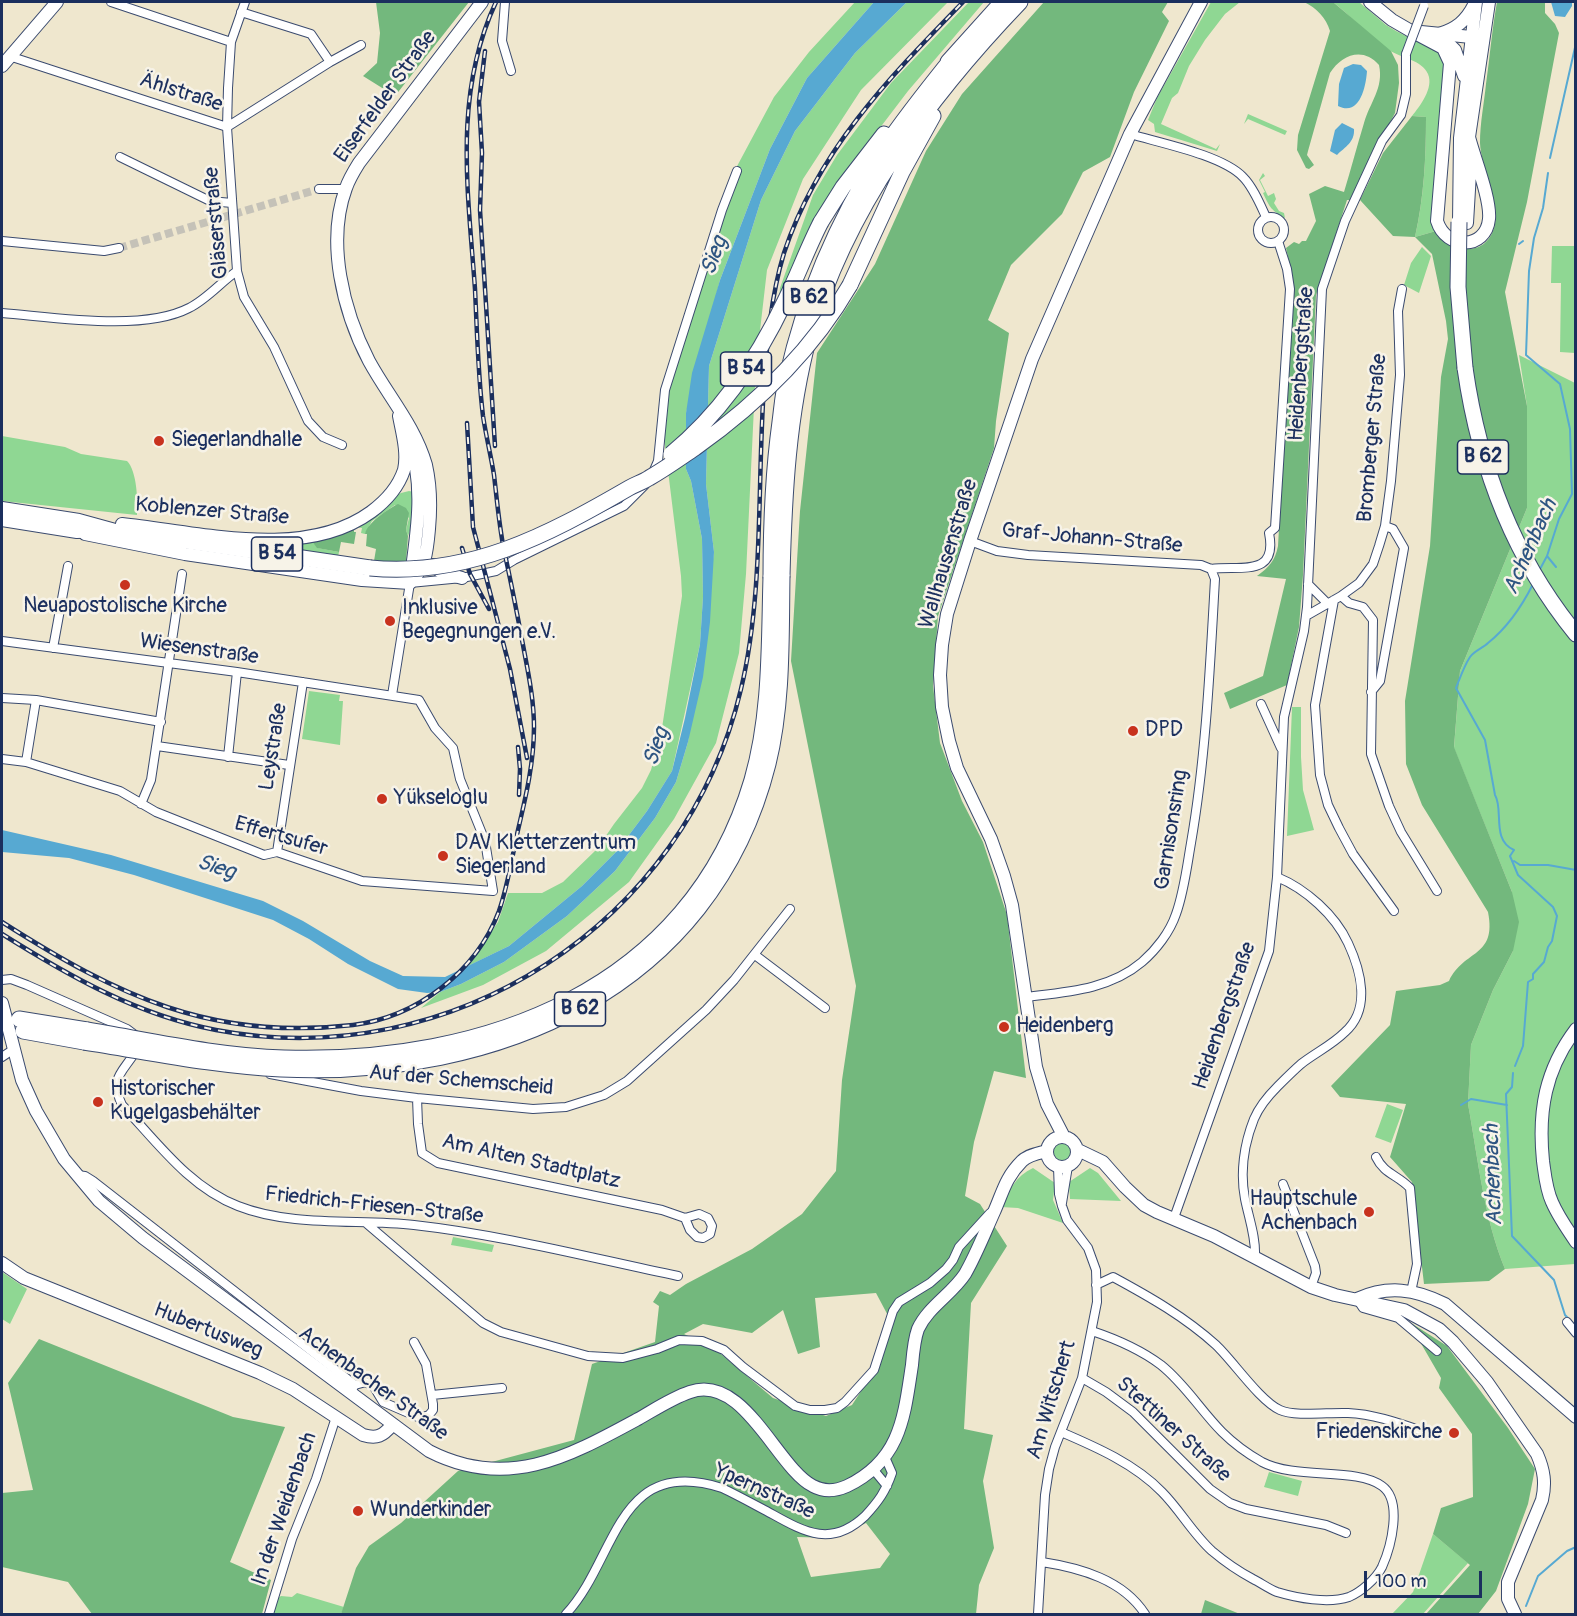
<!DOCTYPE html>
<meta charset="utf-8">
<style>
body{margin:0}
#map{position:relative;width:1577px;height:1616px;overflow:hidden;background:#efe7ce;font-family:Pangolin,sans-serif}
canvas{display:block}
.frame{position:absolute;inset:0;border:3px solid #1b2f5e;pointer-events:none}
.scale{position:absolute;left:1364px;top:1571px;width:118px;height:27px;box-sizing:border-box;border:3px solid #1b2f5e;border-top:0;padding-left:8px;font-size:18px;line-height:21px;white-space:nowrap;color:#1b2f5e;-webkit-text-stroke:4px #f7f3e8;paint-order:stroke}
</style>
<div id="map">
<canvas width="1577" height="1616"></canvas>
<div class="frame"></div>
<div class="scale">100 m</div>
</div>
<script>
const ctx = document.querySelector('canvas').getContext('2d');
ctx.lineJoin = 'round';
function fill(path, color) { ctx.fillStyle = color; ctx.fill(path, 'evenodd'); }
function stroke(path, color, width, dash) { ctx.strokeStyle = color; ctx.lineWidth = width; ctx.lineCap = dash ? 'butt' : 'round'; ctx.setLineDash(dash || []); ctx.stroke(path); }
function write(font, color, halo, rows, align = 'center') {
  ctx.font = font + ' Pangolin,sans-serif'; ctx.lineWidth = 5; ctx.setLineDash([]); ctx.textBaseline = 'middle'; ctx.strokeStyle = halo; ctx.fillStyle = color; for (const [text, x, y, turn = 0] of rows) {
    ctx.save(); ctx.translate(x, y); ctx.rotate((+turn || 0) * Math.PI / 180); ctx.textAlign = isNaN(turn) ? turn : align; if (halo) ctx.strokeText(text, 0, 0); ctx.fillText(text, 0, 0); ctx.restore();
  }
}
fill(new Path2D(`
 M855 2H874L807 78 770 149 720 280 686 413V469L691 481 702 539 703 597 700 644 672 771 647 811 617 851 582 886 509 946 468 966 498 922 508 893H542L563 882 597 849 614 824 642 788 651 770 662 728 682 596 681 576 662 422 665 390 735 170 774 97 809 52Z
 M907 2H948L861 90 803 179 767 270 756 365 746 574 739 653 716 743 674 819 629 882 546 951 483 985 421 1008 440 992 461 984 504 962 567 916 615 871 655 818 676 782 688 742 714 552 706 484 709 366 761 200 795 131 855 53Z
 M969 2H984L908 91 838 183 779 300 780 288 813 195 837 155 891 83Z
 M1211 2H1240L1225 14 1205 40 1189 66 1178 93 1172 98 1161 124 1216 149 1220 144 1217 151 1155 132 1154 124 1148 120 1157 98Z
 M1333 2H1359L1386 25 1396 31 1414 40 1434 46 1446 62 1436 231 1415 237C1424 198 1426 158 1426 117L1412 116C1420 106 1434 88 1428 74 1422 60 1401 58 1389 50 1368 36 1352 17 1333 2Z
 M1248 114 1287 131 1285 135 1248 119 1244 124Z
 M1263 173 1265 176 1260 180 1268 196 1274 193 1276 199 1274 203 1279 211 1284 213 1285 218C1271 210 1270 208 1263 193L1265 192 1259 180Z
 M1552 246H1575V353L1560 352 1561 283H1551Z
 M1422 247 1431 256 1419 293 1404 285 1411 263Z
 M1519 355 1575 383V1264L1505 1269C1484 1218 1478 1159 1468 1104L1471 1045 1493 990 1513 951 1512 892 1454 748 1460 671 1527 508V406Z
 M2 436 65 447 81 454 127 461C137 471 138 501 137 515L2 501Z
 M409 491 414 492 411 528 408 536 406 530 409 518 395 505 372 521 365 534 361 533 362 528 354 527 318 548 339 552 338 557 240 541H303L401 493Z
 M309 691 340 695 339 701H343L340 745 302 739Z
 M1292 707H1301V757L1303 790 1314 830 1287 836Z
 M1387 1104 1403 1110 1391 1143 1375 1137Z
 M1047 1152a15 15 0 1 1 30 0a15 15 0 1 1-30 0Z
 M1033 1168 1055 1183 1053 1200 1063 1223 1018 1208 1001 1207C1009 1190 1016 1176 1033 1168Z
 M1090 1168 1098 1173 1121 1201 1070 1199 1069 1182Z
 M453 1237 494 1245 492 1252 451 1245Z
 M2 1272 27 1289 10 1324 2 1319Z
 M1269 1472 1302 1481 1298 1496 1264 1487Z
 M1433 1534 1468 1563 1423 1614H1392L1413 1592Z
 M297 1593 344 1607 341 1614H272L275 1600 281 1596 292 1597Z`), '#8fd793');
fill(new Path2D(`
 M376 2H469L395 96 363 76 377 63 380 33Z
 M1044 2H1168L1162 12 1169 21 1134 92 1110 157 1083 172 1062 214 1011 265 988 320 1009 333 996 421 994 448 938 616 933 686 940 743 962 801 983 842 1007 915 1026 1078 994 1071 974 1142 965 1196 980 1204 1007 1246 971 1303 964 1429 993 1435 983 1481 994 1548 979 1585 976 1614H341L356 1568 369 1546 401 1523 458 1471 574 1440 592 1364 655 1342 659 1306 653 1302 660 1291 670 1295 686 1284 752 1249 802 1214 836 1171 842 1080 856 986 791 661 800 511 817 353 875 264 926 151 962 94ZM876 1293 893 1325 878 1365 852 1405 826 1416 773 1398 715 1349 684 1334 703 1324 752 1333 783 1310 798 1354 820 1347 815 1298ZM866 1523 890 1554 880 1568 811 1577 797 1537 834 1538Z
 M1304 2H1333L1391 51 1398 65 1399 83 1395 113 1350 200H1347L1316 295 1303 575 1299 627 1287 685 1230 709 1224 693 1263 676 1286 579 1257 576C1269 567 1275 561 1278 546L1293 280 1286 248 1294 242 1299 244 1302 241H1306L1316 221 1309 194 1325 186 1344 192C1351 169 1357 146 1364 123 1370 102 1384 88 1379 65 1363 46 1341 55 1330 73L1308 151 1307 155 1314 165 1309 169 1306 168 1297 150 1298 135 1330 31C1326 18 1317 8 1304 2Z
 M1497 2H1545V13L1555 24 1559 33 1527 202 1505 292 1527 406V508L1460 671 1454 747 1512 892 1519 922 1513 951 1493 990 1471 1045 1468 1104C1478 1159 1484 1218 1505 1269L1489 1281 1424 1284 1412 1182 1390 1157 1406 1104 1340 1097 1331 1086 1390 1025 1396 991 1440 985 1449 981C1464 949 1497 958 1488 912L1422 805 1406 764 1405 701 1430 546 1441 377 1448 339 1446 321 1432 254 1415 237 1393 236 1360 200 1383 153 1412 116 1426 117C1426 158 1424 197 1415 237L1436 231C1453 254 1488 258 1495 224 1500 204 1481 167 1480 143 1480 123 1484 104 1486 84 1490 56 1492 29 1497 2Z
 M398 504 406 508 409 513 406 530 408 536 406 562 374 561 376 549 366 546 367 534H365C367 523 388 509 398 504Z
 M354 527V532H356L354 544 341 542 339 552 317 548 312 541Z
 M1408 1321 1447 1346 1508 1428 1535 1469 1528 1504 1496 1591 1478 1614H1426L1470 1565 1433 1534 1441 1508 1473 1497 1472 1434 1439 1388 1441 1378Z
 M39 1339 233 1417 285 1427 230 1562 271 1580 262 1614H92L68 1582 2 1567V1493L33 1490 8 1383Z
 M1205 1600 1240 1614H1201Z`), '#73b87d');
fill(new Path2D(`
 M874 2H907L855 53 795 131 761 200 709 366 706 484 714 552 710 622 703 677 688 742 676 782 655 818 615 871 567 916 504 962 461 984 440 992 427 993 398 989 348 964 309 939 273 920 134 875 69 858 2 852V830L111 855 263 901 303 921 370 961 403 976 445 977 509 946 582 886 617 851 647 811 672 771 685 718 700 644 703 597 702 539 691 481 686 469V413L692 373 720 280 770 149 807 78Z
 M1551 2H1572V6L1565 17 1555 16Z
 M1353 64 1361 65 1367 71C1366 86 1360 117 1338 106L1339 84 1344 68Z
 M1342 123 1354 129C1355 142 1345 147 1337 155L1330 151 1335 130Z`), '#57a9d2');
stroke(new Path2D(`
 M1550 158 1576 43
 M1519 244 1523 241
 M1547 556 1556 567
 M1539 571 1547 556 1559 519 1572 494 1570 429 1560 384 1526 355 1529 271 1534 238 1543 208 1548 173
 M1514 861 1520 865H1548L1576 870
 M1515 1066 1523 1046 1528 982 1533 979V974L1544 962 1548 947 1552 941 1557 916 1553 907 1518 875 1510 856 1514 850C1491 840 1504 810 1495 795L1485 740 1456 688C1460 678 1464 666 1470 657 1474 651 1483 648 1488 643 1508 627 1521 608 1533 584
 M1513 1073 1512 1087 1506 1094 1512 1236 1554 1280 1565 1315 1568 1318
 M1461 1105 1471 1099 1507 1105
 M1526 1606 1538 1576 1567 1551 1576 1547`), '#57a9d2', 2);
stroke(new Path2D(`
 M119 248 319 189`), '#c5c2b8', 8, [8, 4]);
const street = new Path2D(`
 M111 2 231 42
 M245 2 231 42 228 88 227 127 237 271 244 297 274 347 308 421 323 437 342 445
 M505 2 502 41 511 71
 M241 12 311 34 330 62
 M9 56 227 127
 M227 127 330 62 361 45
 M1130 134C1160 143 1222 155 1243 177 1253 187 1260 204 1266 217
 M120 157 210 201 232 203
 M319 189H345
 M1258 230a13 13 0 1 1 26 0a13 13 0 1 1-26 0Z
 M2 241 104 251 119 248
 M2 313C53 317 143 332 189 308 206 300 221 282 237 271
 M652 475 658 461 665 390 722 210 737 171
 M970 541 997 551 1028 555 1201 565 1211 569
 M1211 569C1240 565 1278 578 1269 533L1275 528 1290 289 1287 269 1278 241
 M1308 584 1328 604
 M1341 596 1349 603 1363 607 1373 620 1371 754 1389 806 1401 832 1437 891
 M1334 600 1315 705 1320 775 1328 805 1339 828 1353 854 1394 911
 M1306 616 1341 596 1359 583 1373 564 1379 546 1385 526 1391 481 1400 375 1398 311 1402 289
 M2 641 237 672 419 700 435 728 453 748 460 779 485 841 493 891 362 881 277 852 264 855 156 812 120 791 26 762 2 759
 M53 648 68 566
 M1371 692 1380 681 1404 548 1393 529 1385 526
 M392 695 410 583 462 578 496 571 514 560 624 506 645 485
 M2 698 36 700 161 722
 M1261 704 1281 748
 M157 746 289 765
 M228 757 237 672
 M26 762 36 700
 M141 804 151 780 182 574
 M277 852 303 682
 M755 955 825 1008
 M2 980 11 979 27 985 127 1029 135 1035
 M1025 997C1066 992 1109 990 1142 962 1156 950 1170 932 1176 914 1184 892 1187 866 1191 843 1206 756 1210 667 1215 579L1211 569
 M138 1051 134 1054C120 1075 110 1079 122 1105 157 1142 189 1187 238 1206 291 1227 358 1219 414 1225 503 1235 591 1258 678 1276
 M2 1057 14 1049
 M270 1074 361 1091 417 1098 533 1109 566 1107 604 1095 627 1081 706 1010 734 980 790 909
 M417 1098 418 1124 422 1153 438 1163 662 1210 685 1218 699 1214 708 1218 712 1226 710 1234 703 1238 697 1237 690 1230 685 1218
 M1376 1157C1384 1174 1398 1175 1410 1188L1417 1264 1411 1292
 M77 1175 85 1176 93 1181 355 1385
 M1283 1184 1315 1266 1316 1273 1311 1287
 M1062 1203 1068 1166
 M1174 1218 1269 951 1277 877 1284 717 1304 631 1307 607 1322 289 1345 221 1382 141 1401 115 1406 94V54
 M366 1223 483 1323 501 1332 588 1356 623 1358 657 1349 679 1340 702 1341 724 1350 743 1367 795 1406 810 1410H825L837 1408 845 1402 874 1370 893 1311 899 1302 930 1283 946 1269 953 1260 959 1247 990 1213
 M1255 1257C1256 1237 1249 1219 1245 1199 1240 1173 1244 1144 1254 1119 1259 1107 1269 1095 1278 1086 1285 1079 1293 1071 1301 1064 1315 1053 1332 1045 1345 1032 1371 1009 1361 971 1348 943 1335 915 1306 889 1277 877
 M1096 1285 1113 1277C1150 1297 1185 1317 1216 1345 1233 1361 1260 1401 1280 1410 1295 1417 1330 1412 1348 1413 1372 1414 1396 1422 1419 1430
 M1357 1299 1363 1308 1398 1318 1437 1351
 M1567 1322 1576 1333
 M1082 1378 1106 1392 1133 1412 1210 1489 1230 1503 1246 1509 1326 1525 1346 1533
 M353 1388 355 1385 366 1382 374 1387 383 1402 420 1418 429 1415 433 1410V1404L426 1364 414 1342
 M432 1395 502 1388
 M1061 1432C1096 1447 1135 1464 1162 1492 1180 1510 1193 1534 1212 1551 1225 1562 1238 1571 1253 1579 1261 1583 1269 1589 1277 1592 1297 1598 1328 1604 1349 1597 1361 1592 1376 1579 1382 1567 1391 1547 1403 1501 1382 1486 1356 1467 1296 1480 1262 1462 1248 1454 1234 1444 1222 1432 1201 1411 1185 1384 1161 1365 1141 1350 1116 1339 1092 1331
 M873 1469 887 1486
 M1042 1562C1081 1568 1123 1580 1145 1614
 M269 1614 292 1539 316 1479 336 1417
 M566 1614C617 1560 616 1454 722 1488 739 1496 755 1505 772 1514 806 1533 832 1547 865 1516 878 1502 886 1491 892 1473L885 1457
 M1038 1614 1045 1495 1049 1469 1055 1447 1082 1378 1097 1302 1096 1270 1088 1248 1067 1220 1062 1206 1059 1194 1058 1167`);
const secondary = new Path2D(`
 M1370 2 1392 20 1411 31 1471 37
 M2 66 57 2
 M409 441C425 484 417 532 411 575
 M122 524C198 532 304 561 371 512 386 501 398 488 404 470 408 453 402 432 399 416
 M85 534 185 554 362 580 410 583
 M432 565 441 572 462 578
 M410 583C426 567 427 551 429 529 431 507 431 487 426 465 415 426 388 396 369 361 343 311 326 242 346 188 349 179 354 171 359 163L482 2
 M2 1003 22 1080 36 1111 64 1159 99 1201 143 1238 429 1451C507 1491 568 1457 638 1419 654 1410 672 1398 690 1392 744 1373 777 1468 813 1486 824 1492 836 1491 847 1486 901 1460 904 1417 912 1365 913 1353 914 1340 918 1329 928 1307 952 1294 965 1274 976 1255 985 1232 994 1212 1003 1192 1005 1178 1022 1161 1028 1155 1039 1153 1047 1151
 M1576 1029C1545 1070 1538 1111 1543 1161 1545 1175 1546 1189 1552 1202 1558 1216 1567 1229 1576 1242
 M1047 1152a15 15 0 1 1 30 0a15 15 0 1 1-30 0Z
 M1064 1137 1047 1104 1036 1067 1012 905 1004 876 991 839 957 768 949 741 942 707 940 675 942 645 947 614 970 541 1032 359 1130 134 1201 2
 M1078 1150 1103 1162 1125 1187 1144 1205 1157 1212 1214 1236 1311 1287 1335 1295 1404 1310 1439 1329 1453 1342 1487 1382 1537 1454C1544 1470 1546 1483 1542 1500L1508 1582V1599L1515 1614
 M2 1263 24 1278 260 1373 293 1389 363 1435C377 1439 383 1436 392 1425
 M1357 1299C1388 1285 1415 1289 1445 1304L1576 1417`);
const primary = new Path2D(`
 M1411 31 1443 48 1450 63 1437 221C1446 250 1486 250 1489 219 1491 199 1474 157 1469 137
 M1439 34 1455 50 1464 76
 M1439 34C1456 29 1466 21 1474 5
 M1459 222 1460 138 1476 2
 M1467 223 1470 173 1469 137 1489 2
 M2 508 79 520 119 531
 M2 520 77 532 104 531`);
const highway = new Path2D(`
 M948 62 1002 2
 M821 222 843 187 884 134
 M850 285 902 172 933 116
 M1465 368C1479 466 1513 557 1576 634
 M119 531 370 568
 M782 576C784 496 788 415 809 337 846 208 929 97 1020 2
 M771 577C771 525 773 473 780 422 782 407 783 391 787 377 805 296 838 220 882 151 904 118 929 87 954 56
 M19 1019 87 1030
 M23 1031 84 1042`);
stroke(street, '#3b4b6f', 10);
stroke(secondary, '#3b4b6f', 14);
stroke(primary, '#3b4b6f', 14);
stroke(highway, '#3b4b6f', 17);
stroke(street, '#fff', 8);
stroke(secondary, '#fff', 12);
stroke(primary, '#fff', 12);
stroke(highway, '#fff', 15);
const rail = new Path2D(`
 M485 51 479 102 482 153 480 210 495 446
 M467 423 473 527 510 669 527 758
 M462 548 470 574 489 609
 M518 747 520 769 519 795
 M2 922C118 996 211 1041 353 1025 417 1017 476 972 499 911 508 885 512 857 518 830 526 796 534 762 534 727 534 699 528 672 523 645 517 613 511 582 504 550 499 525 497 500 494 475 491 456 486 436 483 416 478 375 477 331 475 289 468 191 453 94 496 2
 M2 934C69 976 137 1015 216 1030 452 1075 686 923 741 689 764 593 757 485 764 386 767 342 771 296 784 253 818 150 889 78 963 2`);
stroke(rail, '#1b2f5e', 4.5);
stroke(rail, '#f7f3e8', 2, [7]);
const streetBridge = new Path2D(`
 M1406 54 1424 6`);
const highwayBridge = new Path2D(`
 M1459 222 1458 287 1465 368
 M671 454C720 414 758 358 785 301 798 275 808 247 821 222
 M370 568C469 577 546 536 629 488 636 484 643 482 649 478 665 469 680 458 695 448 757 404 812 351 850 285
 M87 1030C152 1041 218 1056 284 1058 485 1064 690 990 752 780 771 714 769 644 771 577
 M84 1042C149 1052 215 1066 281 1069 497 1079 711 990 768 764 783 703 781 638 782 576`);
stroke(streetBridge, '#3b4b6f', 10, []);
stroke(highwayBridge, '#3b4b6f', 17, []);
stroke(streetBridge, '#fff', 8);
stroke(highwayBridge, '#fff', 15);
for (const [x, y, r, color] of [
 [159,441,6,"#c8321e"],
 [125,585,6,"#c8321e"],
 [390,621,6,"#c8321e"],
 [1133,731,6,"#c8321e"],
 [382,799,6,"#c8321e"],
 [443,856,6,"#c8321e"],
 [1004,1027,6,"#c8321e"],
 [98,1102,6,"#c8321e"],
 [1369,1212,6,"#c8321e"],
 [1454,1433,6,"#c8321e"],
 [358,1511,6,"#c8321e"]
]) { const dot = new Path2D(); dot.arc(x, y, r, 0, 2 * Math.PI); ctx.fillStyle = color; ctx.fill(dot); stroke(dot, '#f7f3e8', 2); }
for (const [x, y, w] of [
 [809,298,51],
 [746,369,51],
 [1483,457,51],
 [277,554,51],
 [580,1009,51]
]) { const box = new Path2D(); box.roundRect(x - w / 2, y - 17, w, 34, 4.5); ctx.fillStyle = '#f7f3e8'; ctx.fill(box); stroke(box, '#1b2f5e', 1.5); }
write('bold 20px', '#1b2f5e', null, [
 ["B 62",809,298],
 ["B 54",746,369],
 ["B 62",1483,457],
 ["B 54",277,554],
 ["B 62",580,1009]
]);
write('21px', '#1b2f5e', '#f7f3e8', [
 ["Ählstraße",181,93,18],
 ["Eiserfelder Straße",386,97,-54],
 ["Gläserstraße",217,223,-95],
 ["Heidenbergstraße",1302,364,-86],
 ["Bromberger Straße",1373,438,-85],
 ["Koblenzer Straße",212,512,5],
 ["Graf-Johann-Straße",1092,539,5],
 ["Wallhausenstraße",949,554,-73],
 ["Wiesenstraße",199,650,8],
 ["Leystraße",274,747,-81],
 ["Garnisonsring",1172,830,-81],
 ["Effertsufer",281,837,16],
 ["Heidenbergstraße",1225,1016,-71],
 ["Auf der Schemscheid",461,1081,5],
 ["Am Alten Stadtplatz",531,1162,13],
 ["Friedrich-Friesen-Straße",374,1206,6],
 ["Hubertusweg",208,1331,22],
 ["Achenbacher Straße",373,1384,36],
 ["Am Witschert",1052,1400,-73],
 ["Stettiner Straße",1173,1430,42],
 ["Ypernstraße",764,1492,24],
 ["In der Weidenbach",285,1509,-71]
]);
write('21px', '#1b2f5e', '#f7f3e8', [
 ["Siegerlandhalle",171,441],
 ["Neuapostolische Kirche",125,607,"center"],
 ["Inklusive",402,609],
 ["Begegnungen e.V.",402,633],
 ["DPD",1145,731],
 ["Yükseloglu",394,799],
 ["DAV Kletterzentrum",455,844],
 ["Siegerland",455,868],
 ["Heidenberg",1016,1027],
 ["Historischer",110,1090],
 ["Kugelgasbehälter",110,1114],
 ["Hauptschule",1357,1200,"right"],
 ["Achenbach",1357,1224,"right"],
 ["Friedenskirche",1442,1433,"right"],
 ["Wunderkinder",370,1511]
], 'left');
write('italic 22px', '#2d5481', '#f7f3e8', [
 ["Sieg",715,256,-70],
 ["Achenbach",1531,547,-66],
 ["Sieg",657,747,-71],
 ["Sieg",216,868,18],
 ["Achenbach",1494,1175,-92]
]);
</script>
